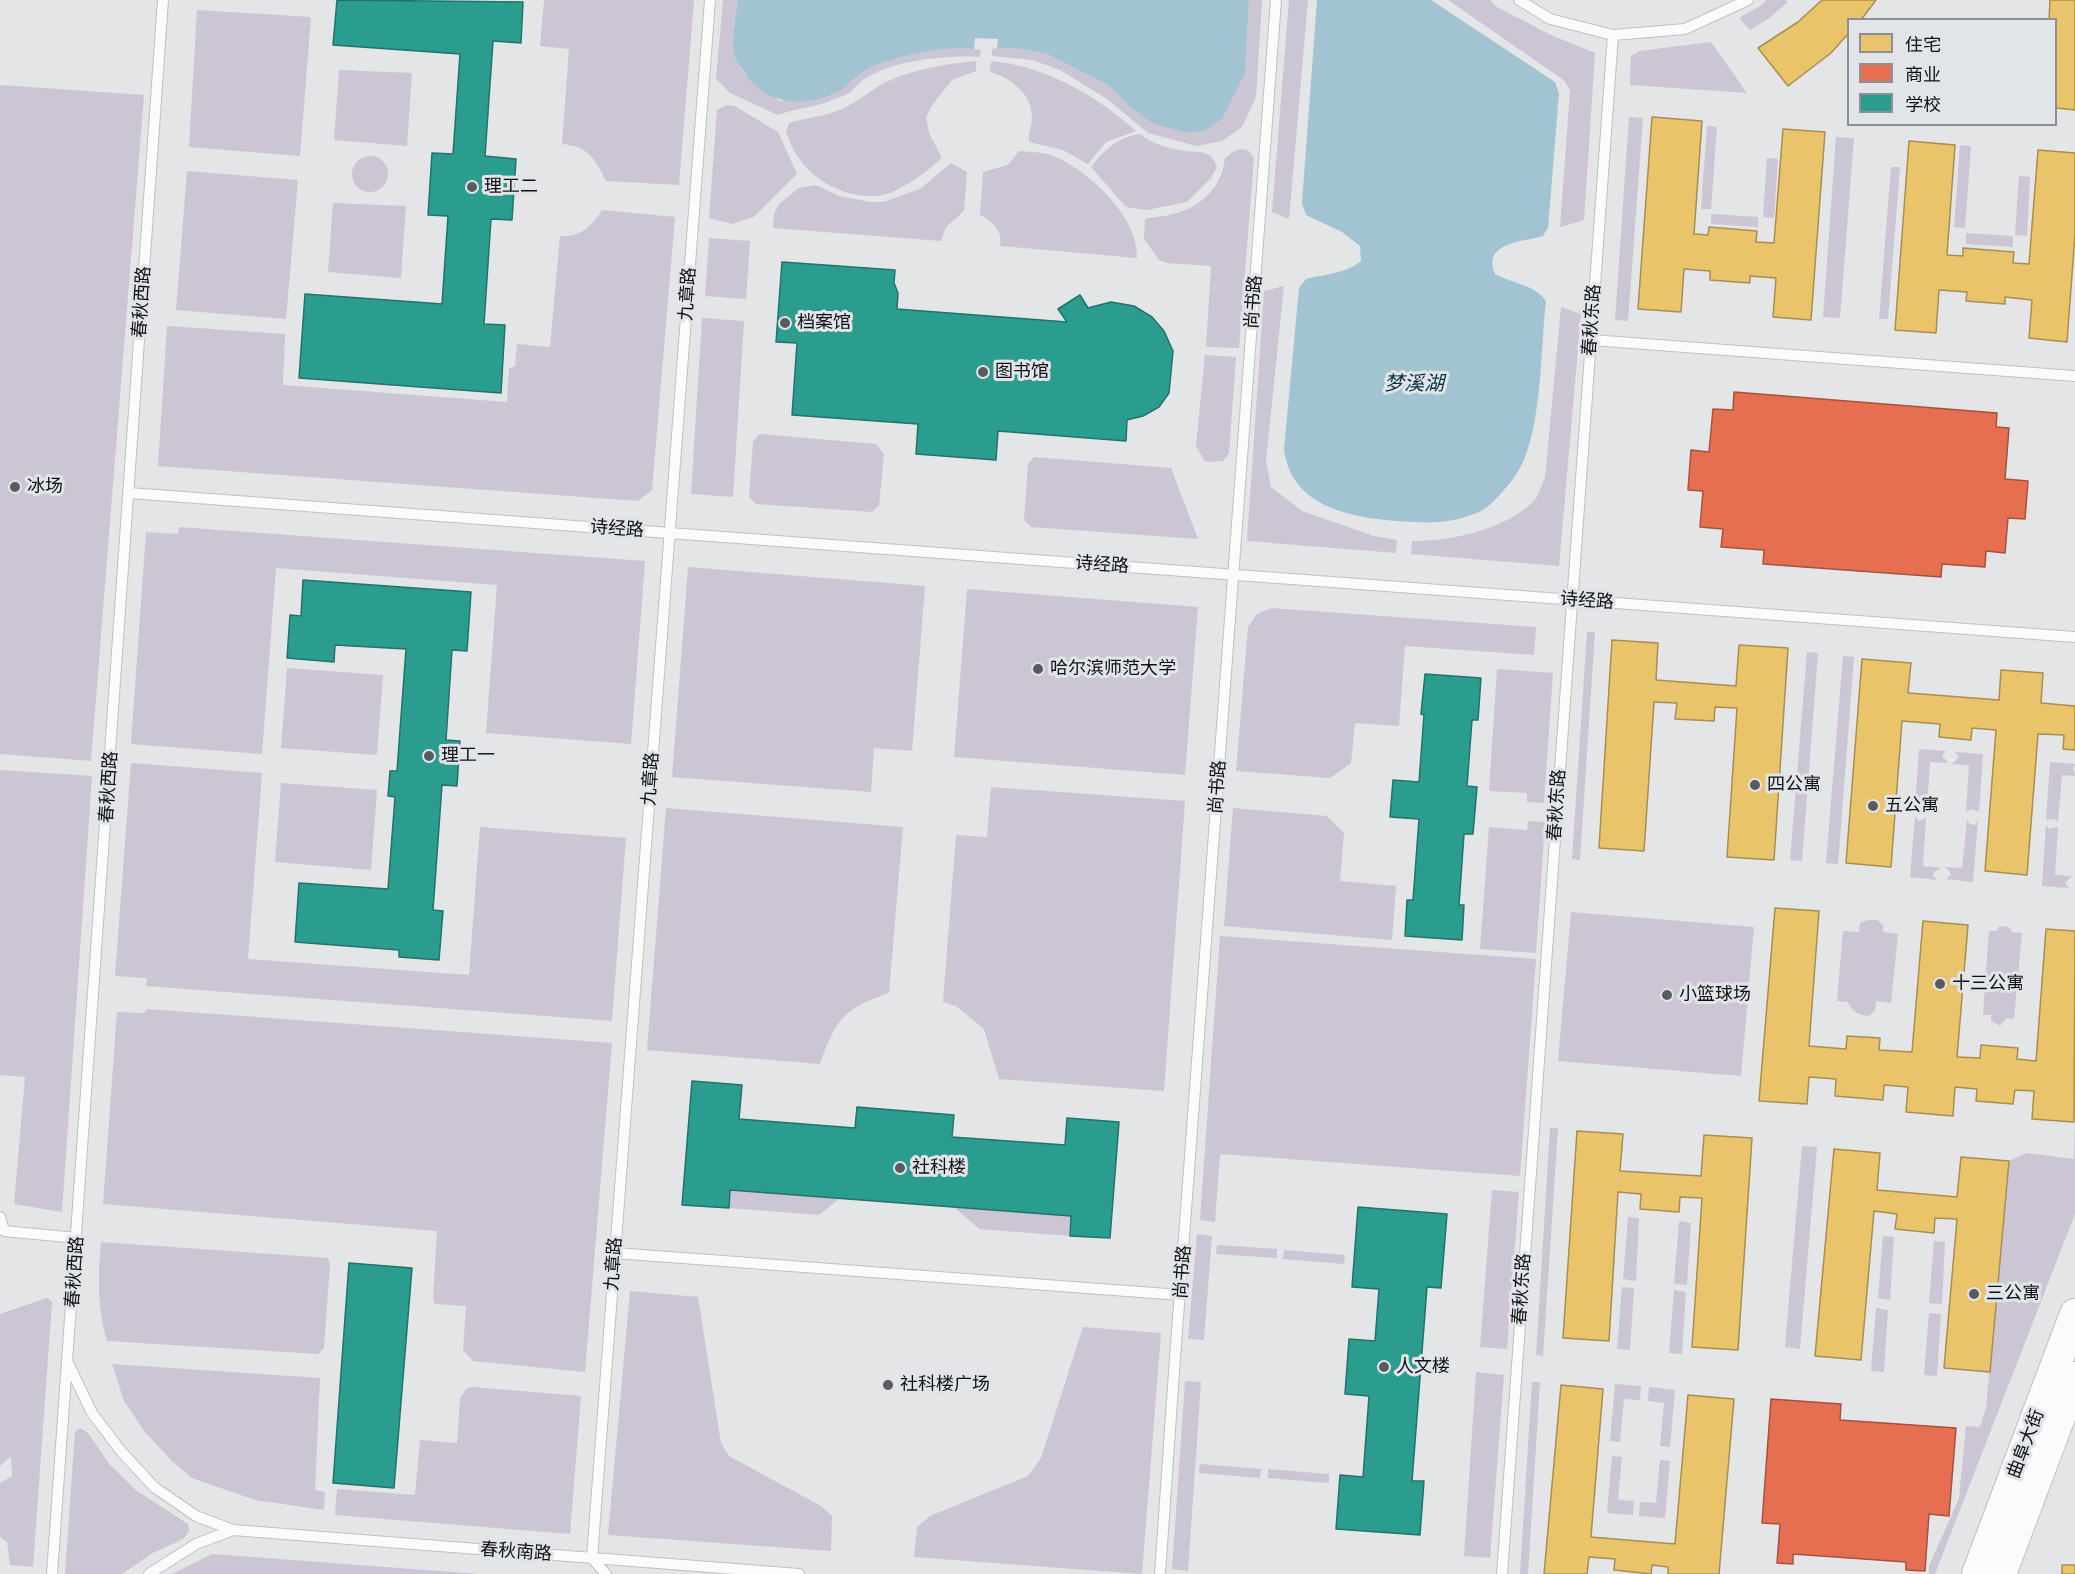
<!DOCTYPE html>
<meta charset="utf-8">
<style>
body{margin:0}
#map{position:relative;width:2075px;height:1574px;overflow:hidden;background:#e3e5e7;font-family:"IBM Plex Serif","Noto Sans SC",serif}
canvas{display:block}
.legend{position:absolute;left:1847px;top:18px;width:210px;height:108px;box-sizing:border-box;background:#e1e4e9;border:2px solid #8d8f93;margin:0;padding:8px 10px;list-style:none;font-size:18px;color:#0f1012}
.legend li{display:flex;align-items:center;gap:12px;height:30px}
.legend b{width:30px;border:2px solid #8d8f93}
</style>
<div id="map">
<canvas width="2075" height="1574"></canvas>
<ul class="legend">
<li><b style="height:16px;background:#e9c46a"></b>住宅</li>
<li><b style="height:16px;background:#e76f51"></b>商业</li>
<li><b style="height:16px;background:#2a9d8f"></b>学校</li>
</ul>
</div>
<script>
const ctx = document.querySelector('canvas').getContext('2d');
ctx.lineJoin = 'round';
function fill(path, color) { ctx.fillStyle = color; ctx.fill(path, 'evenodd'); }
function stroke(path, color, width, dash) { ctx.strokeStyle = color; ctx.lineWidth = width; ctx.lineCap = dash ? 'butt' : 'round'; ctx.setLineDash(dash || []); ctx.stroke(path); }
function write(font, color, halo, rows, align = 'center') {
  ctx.font = font + ' "IBM Plex Serif","Noto Sans SC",serif'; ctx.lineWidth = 6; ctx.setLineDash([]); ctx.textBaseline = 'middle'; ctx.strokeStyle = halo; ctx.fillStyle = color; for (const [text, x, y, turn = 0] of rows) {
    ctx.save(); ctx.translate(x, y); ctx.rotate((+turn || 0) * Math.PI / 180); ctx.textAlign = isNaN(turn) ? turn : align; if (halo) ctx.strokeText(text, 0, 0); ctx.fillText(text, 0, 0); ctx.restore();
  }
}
fill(new Path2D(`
 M544 0H694L679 185 606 181C595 159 588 146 562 144L569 49 540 46Z
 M723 0H738C733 54 728 73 781 101 800 97 823 96 841 89 851 86 858 74 867 69 897 54 948 43 981 50L980 57C945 55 893 60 863 80 857 84 854 90 849 93 844 96 837 98 832 100 815 108 795 108 778 115L730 93 716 79Z
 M1249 0H1262L1256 97 1242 127 1222 141 1197 146 1148 133 1107 99 1060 70 1032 60 992 56V49L997 48 1024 49 1047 54 1108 85 1129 106 1245 73Z
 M1289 0H1308L1289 219 1272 212Z
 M1448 0H1490L1497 7 1551 35 1595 53 1584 220 1560 227 1570 91 1565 81Z
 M1767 0H1785L1788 2 1768 19 1750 30 1739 18 1760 6Z
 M197 10 311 17 300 156 189 147Z
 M1711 42 1747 93 1630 85 1631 56 1640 51Z
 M976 61V71L952 80 933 104 926 117 929 133 942 158C928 171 910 184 892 192 862 205 819 186 801 161 794 153 790 142 786 132L789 123C804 118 819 117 834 112 851 107 869 91 886 82 913 69 946 64 976 61Z
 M991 61C1046 66 1095 95 1136 131L1106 142 1088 164 1063 150 1029 142C1028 133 1032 126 1032 118 1032 93 1011 78 990 72Z
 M339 70 412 73 407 146 334 140Z
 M0 85 144 95 91 761 0 754Z
 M726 105 735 106 778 132 797 174 754 217 732 224 709 218 717 110Z
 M1629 117 1643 118 1628 321 1615 320Z
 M1707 126 1717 127 1711 209H1701Z
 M1140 134C1151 144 1171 149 1185 151 1193 152 1203 151 1209 155 1213 158 1215 162 1217 167L1211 178 1187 202 1147 210 1126 207 1091 167C1104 150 1118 137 1140 134Z
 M1836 137 1854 138 1840 318 1823 317Z
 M1960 145 1971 146 1965 228 1954 227Z
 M1243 149 1249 151 1254 158 1239 348 1206 347 1211 266 1167 263 1159 260 1144 239 1145 219C1154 216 1164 217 1173 214 1202 207 1222 187 1225 158L1234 151Z
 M1019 151C1032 152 1045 152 1056 157 1092 174 1138 217 1137 258L1000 246C1003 231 993 221 980 215L983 172 1008 165Z
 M352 174a18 18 0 1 1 36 0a18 18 0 1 1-36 0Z
 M1767 158 1778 159 1774 218 1763 217Z
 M951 163 967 172 964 211 946 227 941 241 773 228 774 214 779 204 799 188 816 185 839 196 870 202H883L920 189Z
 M1891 167H1900L1888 319H1879Z
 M187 171 298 180 286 319 176 310Z
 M2019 176 2030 177 2027 236 2015 235Z
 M333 203 406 206 401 278 328 272Z
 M602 210 675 217 652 490 638 501 158 466 167 326 285 334 283 385 507 402 509 369 515 366 517 344 550 347 560 236C580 238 592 226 602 210Z
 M1711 214 1758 217V227L1711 224Z
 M1966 233 2013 236V247L1966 244Z
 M709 238 750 241 746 299 705 296Z
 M1284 286 1266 461 1271 487 1302 511 1374 536 1397 540 1396 553 1247 541 1264 291Z
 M1561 307 1581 314 1559 566 1411 554 1412 541C1452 541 1500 531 1532 503 1538 498 1541 486 1545 478Z
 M702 318 744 321 733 497 691 494Z
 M1205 355 1236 357 1229 453 1223 461 1205 462 1196 446Z
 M760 434 876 444 884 454 879 506 872 512 756 504 749 497 753 441Z
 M1034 457 1171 468 1198 539 1031 527 1024 520 1028 464Z
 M179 527 645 561 631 744 486 733 497 585 276 568 262 754 131 744 146 532 178 534Z
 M688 567 925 586 912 751 874 748 871 792 672 777Z
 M967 589 1198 607 1185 775 954 757Z
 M1271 608 1536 627 1534 655 1405 646 1399 726 1355 723 1351 763 1330 778 1236 771 1248 627 1257 614Z
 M1587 632H1595L1580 860 1572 859Z
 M1807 652 1818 653 1802 861 1790 860Z
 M1843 656 1854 657 1838 864 1826 863Z
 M287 668 383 675 377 755 281 748Z
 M1497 669 1553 673 1544 803 1527 802V793L1489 791Z
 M1919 749 1946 751 1942 755 1948 763 1930 762 1927 809 1923 806 1915 807Z
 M1955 752 1983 754 1979 812 1971 809 1966 812 1969 765 1952 764 1959 757Z
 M2050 762 2075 764 2073 768 2075 776 2062 775 2058 822 2054 819 2046 820Z
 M131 763 262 773 248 959 469 975 480 827 626 838 612 1021 146 986 147 978 115 976Z
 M0 770 92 776 62 1212 14 1204 25 1077 0 1075Z
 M281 783 377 790 371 870 275 862Z
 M991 787 1185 801 1164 1091 999 1079 984 1029 956 1006 943 1002 956 835 987 837Z
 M666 808 903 827 889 993C843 1009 836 1019 820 1064L647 1050Z
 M1233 808 1327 816 1344 833 1340 881 1396 886 1392 940 1224 926Z
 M1915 816 1918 821 1926 818 1923 866 1941 868 1934 872 1933 875 1937 880 1910 877Z
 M1967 820 1970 824 1975 825 1978 820 1973 882 1946 879 1951 875 1950 872 1945 867 1962 868Z
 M1528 821 1545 822 1536 953 1480 949 1489 827 1527 830Z
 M2046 825 2049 829 2058 827 2055 875 2072 876 2065 883 2069 888 2042 886Z
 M1571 912 1754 927 1741 1076 1558 1061Z
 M1868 920H1877L1883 925V932L1898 934 1891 1003 1876 1001 1875 1010 1869 1016C1857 1015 1853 1012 1848 1002L1837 1001 1843 931 1859 932 1860 923Z
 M1999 926 2009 927 2012 932 2022 933 2014 1019 2006 1018 2000 1026 1991 1021V1015H1983L1989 931H1997Z
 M1220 936 1536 959 1520 1176 1220 1154 1215 1222 1200 1220Z
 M147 1009 612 1043 585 1372 473 1361 463 1350 466 1306 435 1304 433 1299 437 1231 103 1204 117 1012 144 1013Z
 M2075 1119V1214L1935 1574H1929V1566L1959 1498 1966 1426 1980 1427 1986 1408 2009 1161 2026 1153 2074 1159Z
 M1550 1128H1558L1543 1356 1536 1355Z
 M1802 1146 1817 1147 1800 1349 1785 1347Z
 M730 1190 840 1198 819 1215 729 1208Z
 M1492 1190 1519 1192 1507 1349 1480 1347Z
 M954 1207 1071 1216 1070 1236 979 1229Z
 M1628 1217 1639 1218 1636 1281 1623 1279Z
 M1679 1221 1691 1223 1687 1285 1674 1284Z
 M1197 1234 1212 1236 1204 1340 1188 1339Z
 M1883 1236 1894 1237 1890 1300 1878 1298Z
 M1934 1241 1945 1242 1942 1304 1929 1303Z
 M101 1242 328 1258 330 1264 324 1348 318 1354 107 1341C97 1307 98 1276 101 1242Z
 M1217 1245 1277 1249V1258L1216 1254Z
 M1284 1250 1345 1255 1344 1264 1283 1259Z
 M1622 1287 1634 1288 1630 1350 1617 1349Z
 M1674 1290 1686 1292 1682 1354 1669 1353Z
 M630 1291 698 1297 721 1443 729 1456 821 1506 832 1516 831 1551 608 1535Z
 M47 1298 52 1302 33 1567 10 1565 7 1542 0 1537V1483L12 1476 11 1456 0 1466V1314Z
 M1876 1308 1888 1310 1884 1372 1871 1371Z
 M1929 1313 1941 1314 1937 1376 1924 1375Z
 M1083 1327 1161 1333 1142 1574 914 1557 917 1527 930 1516 1028 1476 1041 1458Z
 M112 1364 320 1378 315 1490 325 1492 324 1510 255 1500 192 1478 171 1460 145 1432 124 1401Z
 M1476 1372 1504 1375 1490 1558 1464 1556Z
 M1185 1381 1201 1382 1188 1571 1172 1569Z
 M1532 1382H1540L1528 1574H1520Z
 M1615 1384 1641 1386 1640 1400 1624 1399 1620 1442 1610 1441Z
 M473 1387 581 1396 570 1534 335 1515 337 1489 415 1495 420 1440 457 1443 460 1398 467 1388Z
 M1649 1387 1675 1390 1670 1447 1660 1446 1664 1403 1648 1401Z
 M80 1428 88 1433 110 1465 137 1491 188 1524 189 1531 183 1539 153 1553 122 1574H65L75 1432Z
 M1612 1456 1622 1457 1618 1500 1634 1501 1633 1515 1607 1513Z
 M1660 1460 1670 1461 1665 1518 1639 1516 1640 1502 1656 1503Z
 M1200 1464 1261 1469 1260 1478 1199 1473Z
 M1268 1469 1329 1474V1483L1268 1478Z
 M212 1554 479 1574H172Z`), '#cbc5d4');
fill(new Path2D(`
 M738 0H1249L1245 73 1222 119 1204 131 1184 132 1154 124 1129 106 1108 85 1047 54 1024 49 997 48 998 39 975 38 974 49C945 46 916 52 888 61 880 63 870 67 863 72 856 77 849 85 841 90 807 108 766 107 744 72 742 68 738 64 736 60 730 42 736 18 738 0Z
 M1317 0H1431L1555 82 1559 93 1548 228 1543 236C1523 242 1482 242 1495 274 1513 284 1534 284 1546 301 1540 350 1543 441 1513 479 1505 489 1492 505 1481 511 1451 525 1427 523 1396 521 1348 517 1291 506 1284 449L1299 288 1306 279C1326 274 1345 274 1361 261L1360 246 1342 232 1306 215 1302 203Z`), '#a2c3d2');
const homes = new Path2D(`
 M1822 0H1876L1861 20H1848V34L1831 53 1788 86 1758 48 1798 22Z
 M2050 0H2075V110L2056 108V20H2049Z
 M1652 117 1702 121 1694 234 1708 235 1709 227 1757 231 1756 242 1774 243 1783 129 1825 132 1811 320 1773 317 1776 278 1750 276V283L1710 280V271L1684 269 1681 312 1638 309Z
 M1909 141 1955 145 1947 255 1963 256V248L2014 252 2013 263 2029 264 2038 150 2075 153V234L2067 342 2029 338 2032 300 2005 297V304L1966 301 1967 292 1939 290 1936 333 1895 330Z
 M1612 640 1658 643 1656 680 1736 686 1739 645 1788 648 1774 860 1727 857 1737 708 1715 707 1714 721 1675 719 1677 703 1654 702 1644 851 1599 848Z
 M1862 659 1911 663 1908 693 1999 700 2001 670 2043 673 2041 703 2075 706V750L2063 749 2064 735 2038 734 2027 875 1985 871 1996 730 1972 728 1971 740 1939 737 1940 724 1902 721 1891 867 1846 863Z
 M1775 908 1819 911 1809 1046 1846 1049 1847 1036 1880 1038 1879 1050 1912 1052 1923 921 1968 925 1957 1057 1980 1058 1981 1045 2018 1048 2017 1059 2036 1061 2046 929 2075 931 2074 1122 2032 1119 2034 1091 2015 1090 2013 1104 1976 1101 1977 1089 1955 1087 1953 1116 1906 1112 1908 1087 1884 1085 1883 1100 1835 1096 1836 1079 1809 1077 1807 1104 1759 1101Z
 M1577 1131 1623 1134 1620 1171 1701 1176 1704 1135 1752 1138 1738 1350 1692 1347 1702 1198 1680 1197 1679 1212 1640 1209 1641 1194 1618 1192 1609 1341 1563 1338Z
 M1834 1149 1880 1153 1877 1190 1957 1197 1961 1157 2009 1161 1990 1372 1944 1368 1957 1219 1935 1218 1934 1233 1895 1229 1897 1214 1874 1211 1861 1360 1815 1356Z
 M1561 1385 1603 1389 1591 1537 1675 1544 1688 1395 1734 1399 1719 1574H1668V1567L1652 1565 1651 1574 1614 1570 1615 1559 1589 1557 1587 1574H1544Z
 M2062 1565H2075V1574H2062Z`);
fill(homes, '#e9c46a');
stroke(homes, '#a88e50', 1.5);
const shops = new Path2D(`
 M1734 392 1997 413 1996 427 2009 428 2005 479 2028 481 2025 519 2008 518 2005 553 1986 551 1985 567 1942 564 1941 577 1763 564 1764 550 1721 547 1723 529 1700 527 1703 491 1688 490 1691 450 1709 452 1713 409 1733 410Z
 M1771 1399 1841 1404 1840 1420 1956 1428 1949 1516 1929 1514 1925 1571 1906 1570V1562L1793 1554V1564L1777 1563 1780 1524 1762 1523Z`);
fill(shops, '#e76f51');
stroke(shops, '#a6523e', 1.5);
const schools = new Path2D(`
 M337 0 523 2 521 43 493 41 485 156 516 159 512 220 491 219 484 324 505 325 501 393 299 378 305 294 442 304 448 216 428 215 432 153 453 154 460 54 333 45Z
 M782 262 895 270 894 283 898 293 897 309 1067 322 1058 309 1080 295 1088 308 1111 302 1134 306 1152 317 1164 331 1173 351 1169 393 1159 407 1143 416 1127 420 1126 441 998 431 996 460 916 454 918 424 792 415 797 343 776 342Z
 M303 580 471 592 467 651 452 650 446 740 460 741 457 786 442 785 433 910 443 911 439 960 399 957V950L295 942 299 883 388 889 395 797 388 796 390 771H397L406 649 335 645 334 662 287 658 290 615 301 616Z
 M1425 674 1481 678 1478 720H1472L1467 786 1477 787 1473 834H1464L1459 905H1464L1462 940 1405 936 1407 900H1413L1419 819 1390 817 1393 780 1419 782 1424 715 1421 714Z
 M692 1081 742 1085 739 1119 855 1128 857 1107 954 1115 952 1137 1065 1145 1067 1118 1119 1122 1110 1238 1070 1236 1071 1216 730 1190 729 1208 682 1205Z
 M1358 1207 1447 1214 1441 1288 1427 1287 1412 1481H1424L1420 1535 1336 1529 1340 1475 1363 1477 1369 1396 1345 1394 1349 1339 1375 1341 1379 1289 1352 1287Z
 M349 1263 412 1268 394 1488 333 1483Z`);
fill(schools, '#2a9d8f');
stroke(schools, '#22736a', 1.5);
const lane = new Path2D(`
 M1519 0 1550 19 1613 35 1685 29 1748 0
 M1591 340 2075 376
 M129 493 2075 637
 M0 1217 4 1231 77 1238
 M615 1253 1181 1295
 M68 1363 92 1413 120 1450 154 1487 196 1516 233 1530 799 1574
 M52 1574 163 0
 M149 1574 196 1544 233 1530
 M606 1574 592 1558 710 0
 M1160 1574 1175 1358 1276 0
 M1502 1574 1613 35`);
const secondary = new Path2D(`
 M1977 1574 2075 1314
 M2001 1574 2075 1377`);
stroke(lane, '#bec0c2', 12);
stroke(secondary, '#bec0c2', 32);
stroke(lane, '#fbfbfb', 10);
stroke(secondary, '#fbfbfb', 30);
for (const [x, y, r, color] of [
 [472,187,6,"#595b5d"],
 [785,323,6,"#595b5d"],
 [983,372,6,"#595b5d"],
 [15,487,6,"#595b5d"],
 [1038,669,6,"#595b5d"],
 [429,756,6,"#595b5d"],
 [1755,785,6,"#595b5d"],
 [1873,806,6,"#595b5d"],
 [1940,984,6,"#595b5d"],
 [1667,995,6,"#595b5d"],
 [900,1168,6,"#595b5d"],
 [1974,1294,6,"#595b5d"],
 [1384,1367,6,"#595b5d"],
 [888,1385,6,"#595b5d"]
]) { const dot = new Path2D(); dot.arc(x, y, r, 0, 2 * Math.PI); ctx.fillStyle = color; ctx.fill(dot); stroke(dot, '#e1e4e9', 2); }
write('18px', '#0f1012', '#e1e4e9', [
 ["理工二",484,187],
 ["档案馆",797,323],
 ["图书馆",995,372],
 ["冰场",27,487],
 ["哈尔滨师范大学",1050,669],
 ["理工一",441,756],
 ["四公寓",1767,785],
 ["五公寓",1885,806],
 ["十三公寓",1952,984],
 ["小篮球场",1679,995],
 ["社科楼",912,1168],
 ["三公寓",1986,1294],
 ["人文楼",1396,1367],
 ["社科楼广场",900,1385]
], 'left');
write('18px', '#0f1012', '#e1e4e9', [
 ["九章路",688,294,-86],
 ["春秋西路",142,302,-86],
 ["尚书路",1254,302,-86],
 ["春秋东路",1592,320,-86],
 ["诗经路",617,529,4],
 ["诗经路",1102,565,4],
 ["诗经路",1587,601,4],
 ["九章路",651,779,-86],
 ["春秋西路",109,787,-86],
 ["尚书路",1218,787,-86],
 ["春秋东路",1557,805,-86],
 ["九章路",614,1264,-86],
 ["春秋西路",75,1272,-86],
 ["尚书路",1183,1272,-86],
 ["春秋东路",1522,1289,-86],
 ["曲阜大街",2026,1444,-69],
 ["春秋南路",516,1552,4]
]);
write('italic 20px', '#073342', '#e1e4e9', [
 ["梦溪湖",1414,384]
]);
</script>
